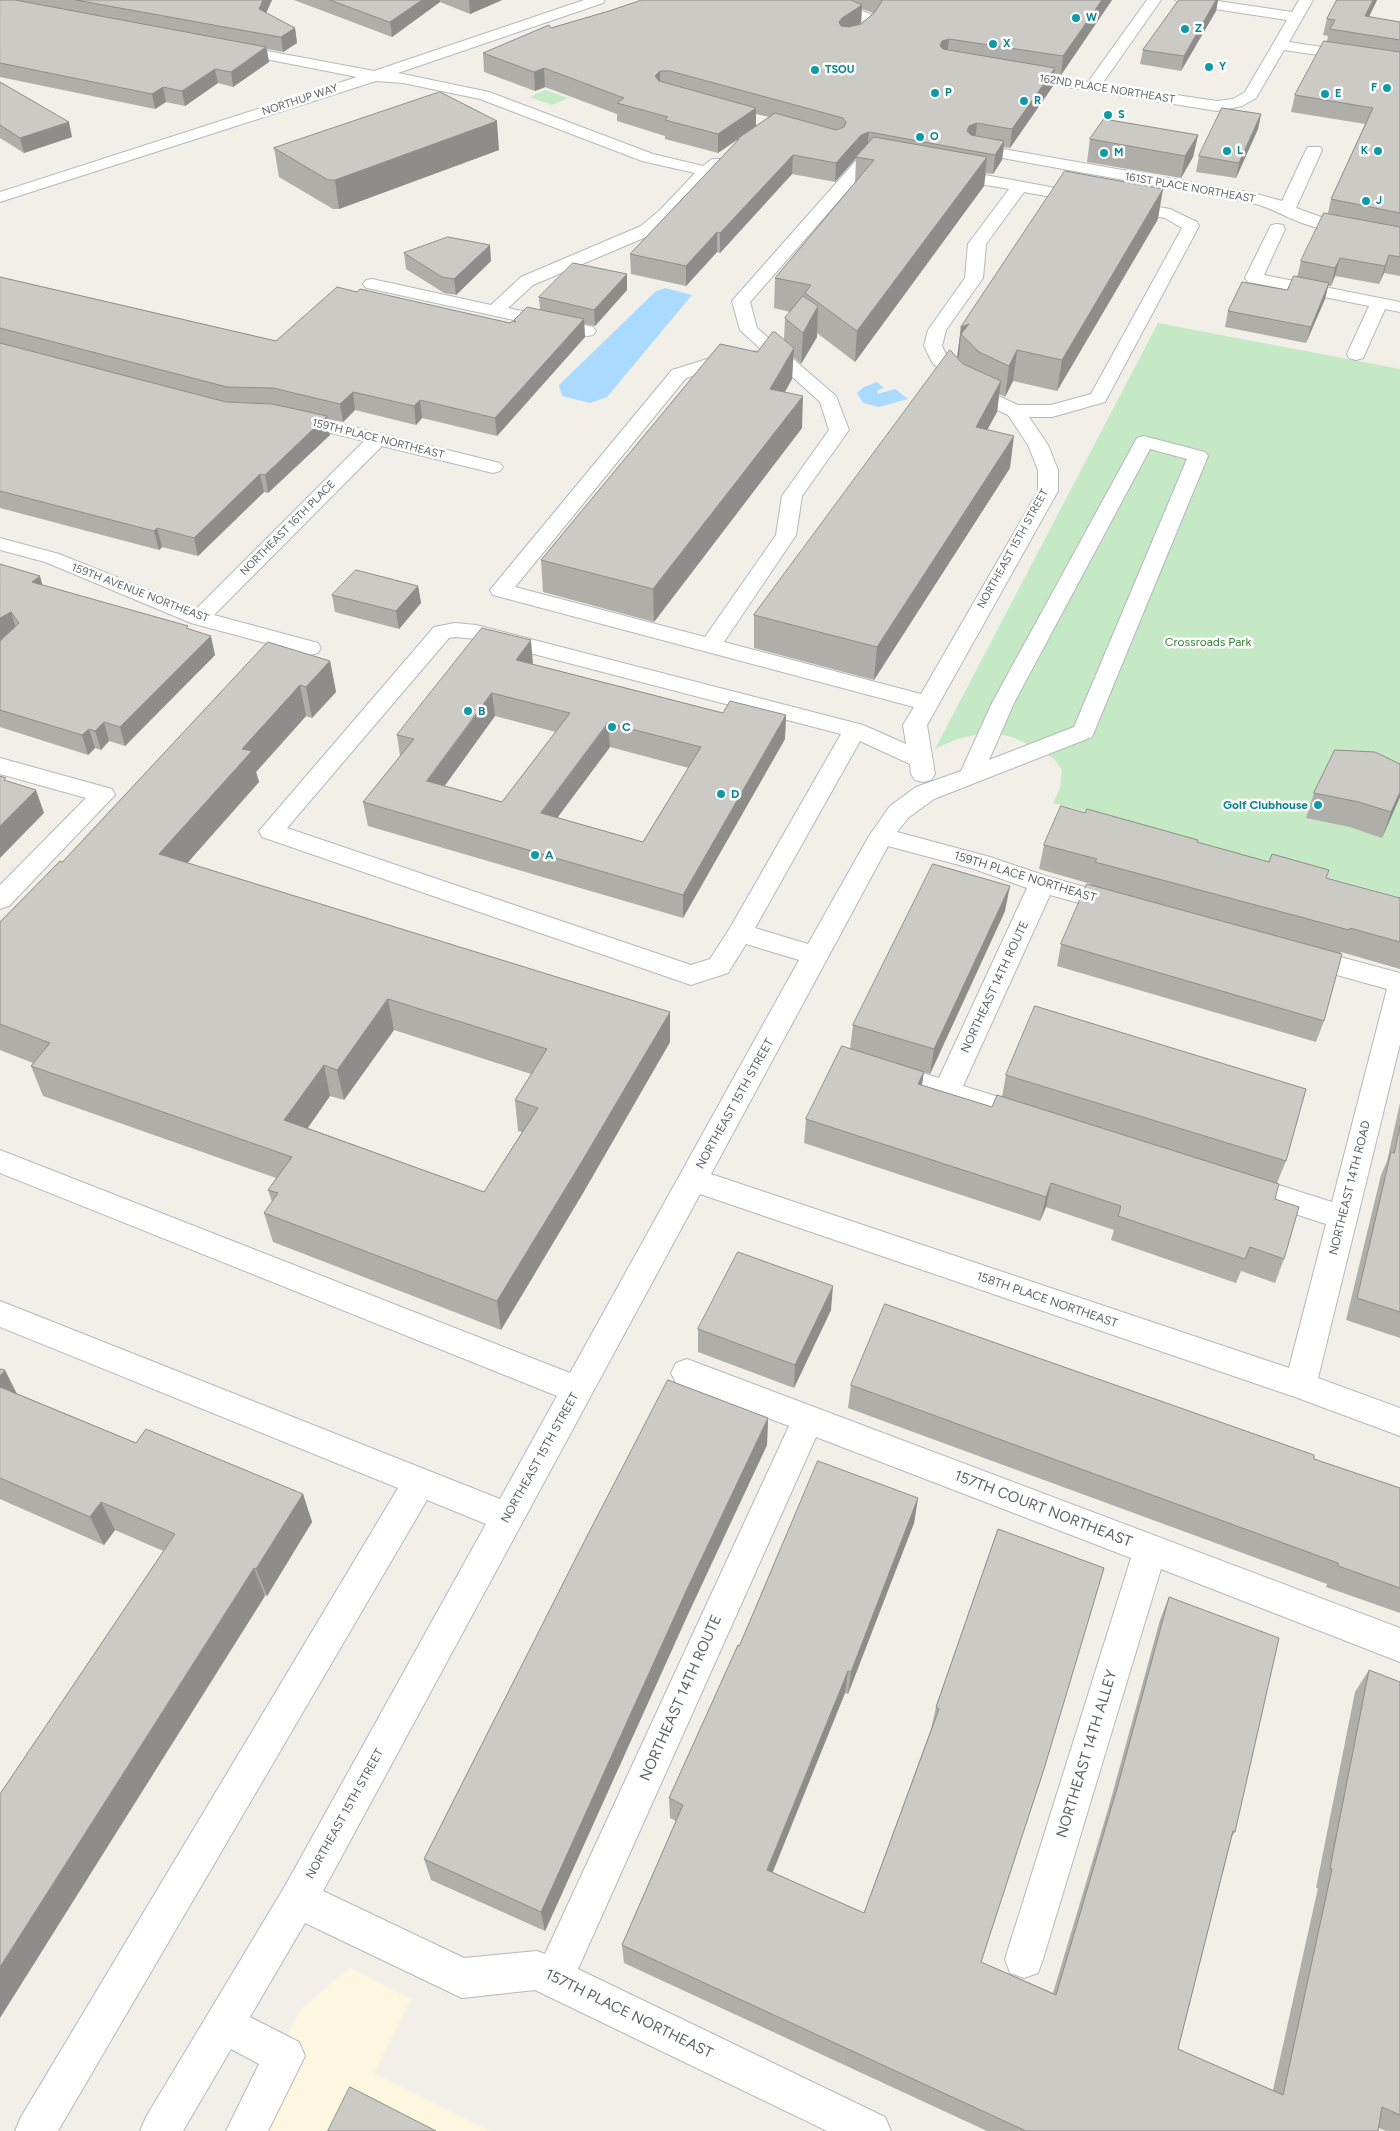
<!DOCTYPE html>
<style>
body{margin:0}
canvas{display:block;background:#f1efe8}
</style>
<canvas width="1400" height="2131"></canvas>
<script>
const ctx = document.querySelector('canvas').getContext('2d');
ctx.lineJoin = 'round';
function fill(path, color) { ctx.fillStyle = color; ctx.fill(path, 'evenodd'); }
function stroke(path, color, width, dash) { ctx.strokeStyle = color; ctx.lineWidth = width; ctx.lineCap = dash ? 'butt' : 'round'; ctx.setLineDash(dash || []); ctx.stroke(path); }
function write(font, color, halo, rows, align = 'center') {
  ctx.font = font + ' Figtree,sans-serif'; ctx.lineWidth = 5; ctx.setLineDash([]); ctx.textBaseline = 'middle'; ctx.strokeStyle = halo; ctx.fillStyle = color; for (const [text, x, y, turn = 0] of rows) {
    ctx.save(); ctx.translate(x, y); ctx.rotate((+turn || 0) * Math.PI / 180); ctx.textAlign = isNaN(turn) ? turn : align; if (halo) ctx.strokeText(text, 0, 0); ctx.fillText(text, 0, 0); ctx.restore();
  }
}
fill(new Path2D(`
 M350 1968 411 1999 374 2073 490 2131H237L301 2009Z`), '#fef7e0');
fill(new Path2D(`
 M545 90 568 98 552 105 530 97Z
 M1158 323 1400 369V897L1053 803 1060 788 1062 770 1054 759 1039 749 1012 737 989 732 957 739 935 749Z`), '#c5e8c5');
fill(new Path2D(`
 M665 288 692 295 607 397 590 403 562 396 559 385 655 292Z
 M877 382 884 388 878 390 877 394 895 389 908 399 879 407 863 403 857 393 864 387Z`), '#aadaff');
const minor = new Path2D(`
 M584 0H605L603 3 398 73 489 92 653 154 703 166 712 159H724L726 162 724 165 653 234 533 285 508 308 593 327 596 331 593 335 587 336 372 289 366 288 363 284 366 280 372 279 491 305 521 277 641 226 660 210 695 173 642 161 480 99 403 83 376 81 0 202V192L357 77 230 52 225 51 223 48 225 45 230 44 374 71Z
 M818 0H836L877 17 879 20C872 31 857 47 842 43L840 40C846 32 858 30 864 22L820 3Z
 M1147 0H1161L1102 84 1217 101 1233 99 1245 92 1287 20 1182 4 1175 0H1211L1292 12 1299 0H1313L1289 42 1400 59V67L1284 50 1256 98 1242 106 1217 111 1017 79 1012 78 1010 75 1012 72 1017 71 1088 82Z
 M975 144 1253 193 1282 201 1306 150 1308 147H1320L1322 150 1296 208 1332 221 1400 234V244C1367 238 1333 234 1302 223 1285 217 1270 207 1252 203L969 152 967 149 969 146Z
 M867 153 891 159 893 162 891 165 885 167 871 164 750 302 757 328 836 396 849 430 802 496 796 535 724 642 921 694 1038 491V470L1028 445 1008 415 960 393 932 362 924 346 928 330 965 278 968 244 1009 189 947 178 941 176 939 173 941 170 947 168 1170 209 1197 222 1199 226 1105 402 1052 417H1029L1048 445 1058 470V491L927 725 935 774 931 780 923 782 915 780 911 774 910 764 860 741 755 928 808 944 869 836 890 806 916 787 961 771 992 703 1137 438 1144 436 1151 438 1205 452 1208 456 1092 737 934 799 908 818 897 832 990 857 1049 877 1128 899 1132 905 1128 911 1119 914 1050 895 963 1086 1038 1109 1042 1117 1038 1125 1028 1128 876 1079 872 1072 876 1065 886 1062 939 1078 1027 888 974 869 888 846 711 1174 1289 1368 1326 1224 1231 1193 1226 1185 1231 1177 1241 1173 1332 1202 1387 989 1294 963 1290 956 1294 949 1303 947 1400 973V1044L1318 1378 1400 1408V1436L1295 1397 700 1194 323 1891 464 1958 537 1951 545 1954 789 1426 676 1383 671 1373 676 1363 687 1359 1400 1628V1662L1161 1569 1043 1959 1038 1973 1024 1978 1010 1973 1005 1959 1131 1558 816 1437 578 1969 885 2117 891 2131H827L535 1990 462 1998 305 1923 250 2017 299 2042 305 2056 268 2131H226L259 2064 231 2049 183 2131H140L146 2117 285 1886 486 1524 427 1500 58 2131H15L21 2117 398 1488 0 1327V1301L500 1499 557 1396 0 1173V1150L570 1373 799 960 746 944 728 973 691 985 262 837 259 831 434 627 455 623 476 625 863 725 906 744 903 725 914 707 493 595 490 590 672 370 723 354 763 351 740 330 732 301 861 155ZM1024 192 1165 218 1182 228 1091 394 1051 405H1018L974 385 947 356 942 346 946 330 983 278 986 244ZM775 361 820 402 829 430 782 496 776 535 705 637 515 587 686 378 725 365ZM1150 449 1187 459 1074 727 989 760 1014 703ZM455 637 476 639 841 734 730 928 710 959 691 965 287 828 449 638Z
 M1277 224 1283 225 1285 229 1264 275 1400 302V312L1385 309 1363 358 1356 360 1349 358 1347 354 1369 306 1254 283 1248 282 1245 278 1269 229 1271 225Z
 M293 412 500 463 503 467 500 471 493 473 382 446 214 615 318 643 321 648 318 653 310 655 191 623 45 562 0 550V538L59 554 196 609 364 441 286 422 283 418 286 414Z
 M0 758 112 789 115 795 9 906 0 909V885L86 798 0 774Z`);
stroke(minor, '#b5b8bc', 2);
fill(minor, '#fff');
fill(new Path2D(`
 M0 0H272L266 13 295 28 297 43 283 52 267 49 269 62 233 87 218 83 185 106 166 102 155 109 0 77Z
 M294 0H502L470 14 440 2 392 37Z
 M642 0H1112L1061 75 1054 74 1053 86 1010 148 1004 147 1002 160 993 174 986 173 984 186 855 362 817 333V337L801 364 793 357 792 379 785 392 802 428 654 622 543 592 541 560 757 352 784 340 785 318 790 312 774 308 775 278 855 183 856 158 835 182 792 174 720 253 717 252 686 286 631 274 630 254 737 141V139L718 153 665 139V136L617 121V114L545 87 535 91 484 72 483 53 551 28 609 11ZM862 9 873 13 861 24H858L861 23ZM756 114 769 117 756 126Z
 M1179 0H1218L1216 11 1181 71 1140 64 1143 50Z
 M1337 0H1377L1369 17 1400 22V276L1384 273 1379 284 1335 276 1331 286H1328L1325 299 1306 343 1225 327 1228 311 1287 290 1297 277 1301 261 1328 213 1331 199 1365 124 1291 112 1295 95 1327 41 1328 36 1323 35 1327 19Z
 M0 82 72 137 24 153 0 138Z
 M1261 114 1258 129 1236 178 1196 172 1199 156Z
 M1198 135 1193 157 1181 178 1087 162 1090 139Z
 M274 148 499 150 339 209H333L279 177Z
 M1158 219 1057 391 1013 381 1005 397 999 394 997 412 987 429 1010 468 874 680 754 648V615L957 358 961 327Z
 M404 253 491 261 456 295 444 293 406 269Z
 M627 274V290L595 326 584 324 585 337 497 436 422 418 416 425 355 410 343 422 327 419 330 435 268 493 264 492 198 556 162 547 159 550 0 508V277L276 341 510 323 514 321V320L540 310 539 297Z
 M0 564 43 585 189 629 215 655 125 746 109 741 101 750 95 748 88 755 0 727Z
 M418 586 421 603 399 629 335 612 332 595Z
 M330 661 336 692 312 718 306 716 256 772 259 782 187 863 670 1042 583 1193 501 1330 273 1242 264 1213 272 1202 268 1190 276 1178 43 1096 31 1066 33 1063 0 1050V922L62 862ZM394 1030 531 1074 515 1100 518 1131 522 1132 484 1192 308 1128 330 1096 344 1100Z
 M533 664 723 713 786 715 785 739 683 918 368 826 363 802 400 756 397 735ZM495 716 556 732 502 802 444 786ZM610 747 689 768 643 842 557 818Z
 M1314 793 1400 797 1382 838 1350 827 1306 818Z
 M1197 842 1399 898 1400 897V969L1341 952 1324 1021 1316 1042 1057 966 1061 944 1091 884 1039 869 1044 845Z
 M1005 911 930 1074 923 1072 922 1085 992 1107 1002 1097 1006 1075 1286 1161 1277 1183 1275 1199 1284 1259 1275 1283 1241 1271 1236 1283 1111 1240 1114 1230 1046 1207 1040 1221 804 1143 806 1119 850 1049 853 1025Z
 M1400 1103V1338L1346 1320 1381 1175 1387 1161Z
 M831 1310 794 1388 698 1352V1329Z
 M0 1369 16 1393 136 1443 303 1494 312 1522 267 1596 115 1530 104 1545 0 1499Z
 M851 1385 1314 1459 1400 1488V1613L1326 1587 1327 1584 848 1408Z
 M768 1418 767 1445 689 1612 545 1931 431 1880 424 1859Z
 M918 1498 914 1523 848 1694 845 1693 772 1872 864 1913 931 1729 936 1707 998 1529 981 1962 1053 1993 1109 1806 1160 1620 1169 1597 1235 1832 1232 1836 1178 2049 1273 2090 1318 1888H1316L1355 1692 1369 1670 1400 1682V2131H1386L1379 2128 1378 2131H987L624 1963 622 1945 676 1821 670 1818 669 1798 739 1646Z`), '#afaea9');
fill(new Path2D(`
 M263 0H272L261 24 259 9Z
 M422 0H440V2L392 37 390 22Z
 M469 0H502L470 14Z
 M1102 0H1112L1061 75 1063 56Z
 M1216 0H1218L1216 11 1181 71 1184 56Z
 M1373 0H1377L1361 33 1365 16Z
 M862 5 861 23 841 36 839 22 842 18Z
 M295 28 297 43 283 52 281 37Z
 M949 39 947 57 940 46 942 41Z
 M266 47 269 62 233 87 231 72Z
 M544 68 545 87 535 91 534 72Z
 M1055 68 1053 86 1010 148 1012 129Z
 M215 69 218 83 185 106 182 91Z
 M660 71V90L655 76Z
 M163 87 166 102 155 109 152 94Z
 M756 108V127L718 153V134Z
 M1261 114 1258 129 1236 178 1239 163Z
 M497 121 499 150 339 209 335 180Z
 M69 122 72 137 24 153 20 138Z
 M977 123 975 142 967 145 965 150 967 131 969 126Z
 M869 132 867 151 860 154 835 182 836 163 861 135Z
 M1198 135 1193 157 1181 178 1185 156Z
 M1004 141 1002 160 993 174 995 155Z
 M793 155 792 174 720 253V233Z
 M987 157 984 186 855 362 857 331Z
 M1163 189 1158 219 1057 391 1062 360Z
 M717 232V252L686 286V266Z
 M490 245 491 261 456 295 454 279Z
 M1389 255 1384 273 1379 284 1385 266Z
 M1340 258 1335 276 1331 286 1335 268Z
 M627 274V290L595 326 594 310Z
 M1329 283 1325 299 1306 343 1311 327Z
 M818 306 817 337 801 364 803 333Z
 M584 319 585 337 497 436 495 418Z
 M969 324 961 334 959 357 957 358 961 327Z
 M794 348 792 379 769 420 770 389Z
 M1017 350 1013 381 1005 397 1009 366Z
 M1001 381 997 412 972 458 976 427Z
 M353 392 355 410 343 422 340 404Z
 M803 396 802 428 654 622 653 589Z
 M420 400 422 418 416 425 414 406Z
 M327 416 330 435 268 493 265 475Z
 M1014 436 1010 468 874 680 877 647Z
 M260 474 264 492 198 556 194 538Z
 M157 528 162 547 159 550 154 531Z
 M40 576 45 594 32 582Z
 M418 586 421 603 399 629 396 611Z
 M11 612 17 631 0 641V618Z
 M211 636 215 655 125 746 120 727Z
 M531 640 533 664 516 660Z
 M330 661 336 692 312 718 306 687Z
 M300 685 306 716 256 772 259 782 168 885 159 854 242 749Z
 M492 693 495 716 431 805 427 781Z
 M786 715 785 739 683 918V895Z
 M104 722 109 741 101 750 95 731Z
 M608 723 610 747 543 837 541 813Z
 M89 729 95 748 88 755 82 735Z
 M36 790 44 813 0 858V826Z
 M1400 792V797L1382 838 1391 812Z
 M1010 886 1005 911 930 1074 934 1049Z
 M388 999 394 1030 344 1100 337 1070Z
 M670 1012V1042L583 1193 501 1330 497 1301Z
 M324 1065 330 1096 292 1150 284 1120Z
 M924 1072 920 1097 918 1084Z
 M1051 1183 1046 1207 1040 1221 1046 1197Z
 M833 1286 831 1310 794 1388 795 1365Z
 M5 1370 20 1400 0 1395V1376Z
 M768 1418 767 1445 689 1612 545 1931 541 1912 688 1587Z
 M303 1494 312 1522 267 1596 256 1569Z
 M918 1498 914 1523 848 1694 851 1672Z
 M101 1502 115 1530 104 1545 90 1517Z
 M254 1568 265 1596 0 2018V1967Z
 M848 1671 845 1693 766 1889 767 1870Z`), '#8f8d8a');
const building = new Path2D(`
 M0 0H15L266 47 231 72 215 69 182 91 163 87 152 94 0 63Z
 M76 0H263L259 9 295 28 281 37Z
 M330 0H422L390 22Z
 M642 0H851L862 5 842 18 839 22 841 26 849 27 861 24 875 12 882 1 881 0H1102L1063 56 949 39 942 41 940 46 943 49 1055 68 1012 129 977 123 969 126 967 131 971 135 1004 141 995 155 869 132 861 135 836 163 793 155 720 233 717 232 686 266 630 254 739 139H737L775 113 836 130 844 127 846 122 843 118 670 71H660L655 76 659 81 756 108 718 134 665 120 668 117 617 103 624 98 544 68 534 72 483 53 549 25 551 28 609 11Z
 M1179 0H1216L1184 56 1143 50Z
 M1337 0H1373L1365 16 1400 22V40L1330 29 1335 20 1327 19Z
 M1324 41 1400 52V213L1331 199 1373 108 1295 95Z
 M0 82 69 122 20 138 0 125Z
 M440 92 497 121 335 180H328L274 148Z
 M1222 108 1261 114 1239 163 1199 156Z
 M1104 119 1198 135 1185 156 1090 139Z
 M874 137 987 157 857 331 805 293 811 285 775 278 874 160 856 157Z
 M1065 171 1163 189 1062 360 1017 350 1009 366 979 352 961 334 969 324 961 327Z
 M1324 213 1400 227V257L1389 255 1385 266 1340 258 1335 268 1301 261Z
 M448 237 490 245 454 279 442 277 404 253Z
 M573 263 627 274 594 310 539 297Z
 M1294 276 1329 283 1311 327 1228 311 1242 282 1287 290Z
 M0 277 276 341 337 287 357 292 360 289 510 323 513 321 516 322 514 320 527 307 584 319 495 418 420 400 414 406 353 392 340 404 273 388 227 387 0 328Z
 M803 296 818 306 803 333 785 318Z
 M773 332H775L794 348 770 389 803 396 653 589 541 560 720 344 757 352Z
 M0 343 226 402 272 404 327 416 265 475 260 474 194 538 157 528 154 531 0 491Z
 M950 350 963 364 1001 381 976 427 1014 436 877 647 754 615Z
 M0 564 40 576 32 582 188 626 186 628 211 636 120 727 104 722 95 731 89 729 82 735 0 710V641L19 623 11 612 0 618Z
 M356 570 418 586 396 611 332 595Z
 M482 628 531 640 516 660 723 713 730 701 786 715 683 895 363 802 414 739 397 735ZM492 693 570 713 502 802 427 781ZM608 723 701 747 643 842 541 813Z
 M268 642 330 661 306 687 300 685 242 749 252 751 159 854 670 1012 581 1163 497 1301 264 1213 278 1193 268 1190 292 1157 31 1066 50 1043 0 1024V922L60 861 62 862ZM388 999 547 1049 515 1100 538 1108 484 1192 284 1120 324 1065 337 1070Z
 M1335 750 1375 752 1400 764V792L1391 812 1359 802 1314 793Z
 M0 776 6 778 4 780 36 790 0 826Z
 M1061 806 1085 813 1087 809 1198 840 1197 842 1269 862 1272 854 1329 870 1326 878 1400 898V897V942L1350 928 1349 930 1095 862 1097 859 1044 845Z
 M933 864 1010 886 934 1049 853 1025Z
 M1087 884 1342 954 1324 1021 1061 944Z
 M1035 1006 1306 1089 1286 1161 1006 1075Z
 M842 1046 924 1072 918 1084 992 1107 997 1095 1279 1184 1275 1199 1299 1207 1284 1259 1250 1247 1245 1259 1118 1216 1121 1206 1051 1183 1046 1197 806 1119Z
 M1400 1126V1312L1357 1298 1391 1152 1394 1153Z
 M738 1252 833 1286 795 1365 698 1329Z
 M885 1304 1314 1455V1459L1400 1488V1588L1338 1566V1563L851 1385Z
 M0 1369 5 1370 0 1376Z
 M668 1380 768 1418 688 1587 541 1912 424 1859 583 1544Z
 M0 1387 136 1443 146 1429 303 1494 256 1569 254 1568 0 1967V1794L175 1534 101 1502 90 1517 0 1478Z
 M818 1461 918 1498 851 1672 848 1671 767 1870 864 1913 939 1709 936 1707 998 1529 1104 1568 1044 1769 981 1962 1056 1995 1118 1785 1169 1597 1279 1638 1235 1832 1233 1831 1178 2049 1283 2095 1332 1869 1330 1868 1369 1670 1400 1682V2115L1382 2107 1378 2131H1026L622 1945 683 1805 669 1798 738 1645 739 1646Z
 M350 2087 436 2131H328Z`);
fill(building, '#cccac5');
stroke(building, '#8f8d8a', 1);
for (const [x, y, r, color] of [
 [1076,18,5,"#0f9aa8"],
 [1185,29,5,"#0f9aa8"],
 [993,44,5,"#0f9aa8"],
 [1209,67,5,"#0f9aa8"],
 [815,70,5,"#0f9aa8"],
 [1387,88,5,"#0f9aa8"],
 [935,93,5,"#0f9aa8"],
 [1325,94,5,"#0f9aa8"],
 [1024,101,5,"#0f9aa8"],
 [1108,115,5,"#0f9aa8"],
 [920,137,5,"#0f9aa8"],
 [1227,151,5,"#0f9aa8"],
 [1378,151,5,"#0f9aa8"],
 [1104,153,5,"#0f9aa8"],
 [1366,201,5,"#0f9aa8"],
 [468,711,5,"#0f9aa8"],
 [612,727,5,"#0f9aa8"],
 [721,794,5,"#0f9aa8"],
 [1318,805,5,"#0f9aa8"],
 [535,855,5,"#0f9aa8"]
]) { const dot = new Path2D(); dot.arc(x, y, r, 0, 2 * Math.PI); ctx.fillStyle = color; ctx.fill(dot); stroke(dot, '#fff', 2); }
write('bold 11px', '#0d838f', '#fff', [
 ["W",1086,18],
 ["Z",1195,29],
 ["X",1003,44],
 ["Y",1219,67],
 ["TSOU",825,70],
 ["F",1377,88,"right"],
 ["P",945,93],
 ["E",1335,94],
 ["R",1034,101],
 ["S",1118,115],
 ["O",930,137],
 ["L",1237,151],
 ["K",1368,151,"right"],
 ["M",1114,153],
 ["J",1376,201]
], 'left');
write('11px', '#5f6368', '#fff', [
 ["162ND PLACE NORTHEAST",1107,89,9],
 ["NORTHUP WAY",300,100,-18],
 ["161ST PLACE NORTHEAST",1190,188,10],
 ["159TH PLACE NORTHEAST",378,439,14],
 ["NORTHEAST 16TH PLACE",288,528,-45],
 ["NORTHEAST 15TH STREET",1013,549,-61],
 ["159TH AVENUE NORTHEAST",140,593,21]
]);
write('12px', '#348238', '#fff', [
 ["Crossroads Park",1208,642]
]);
write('bold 12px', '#0d838f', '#fff', [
 ["B",478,711],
 ["C",622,727],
 ["D",731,794],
 ["Golf Clubhouse",1308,805,"right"],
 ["A",545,855]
], 'left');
write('12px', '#5f6368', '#fff', [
 ["159TH PLACE NORTHEAST",1025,877,17],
 ["NORTHEAST 14TH ROUTE",995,987,-65],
 ["NORTHEAST 15TH STREET",735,1104,-61],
 ["NORTHEAST 14TH ROAD",1350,1188,-76],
 ["158TH PLACE NORTHEAST",1047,1300,19],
 ["NORTHEAST 15TH STREET",540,1458,-61],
 ["NORTHEAST 15TH STREET",345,1814,-61]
]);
write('15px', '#5f6368', '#fff', [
 ["157TH COURT NORTHEAST",1043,1509,21],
 ["NORTHEAST 14TH ROUTE",681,1698,-66],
 ["NORTHEAST 14TH ALLEY",1087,1754,-73],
 ["157TH PLACE NORTHEAST",629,2014,26]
]);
</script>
